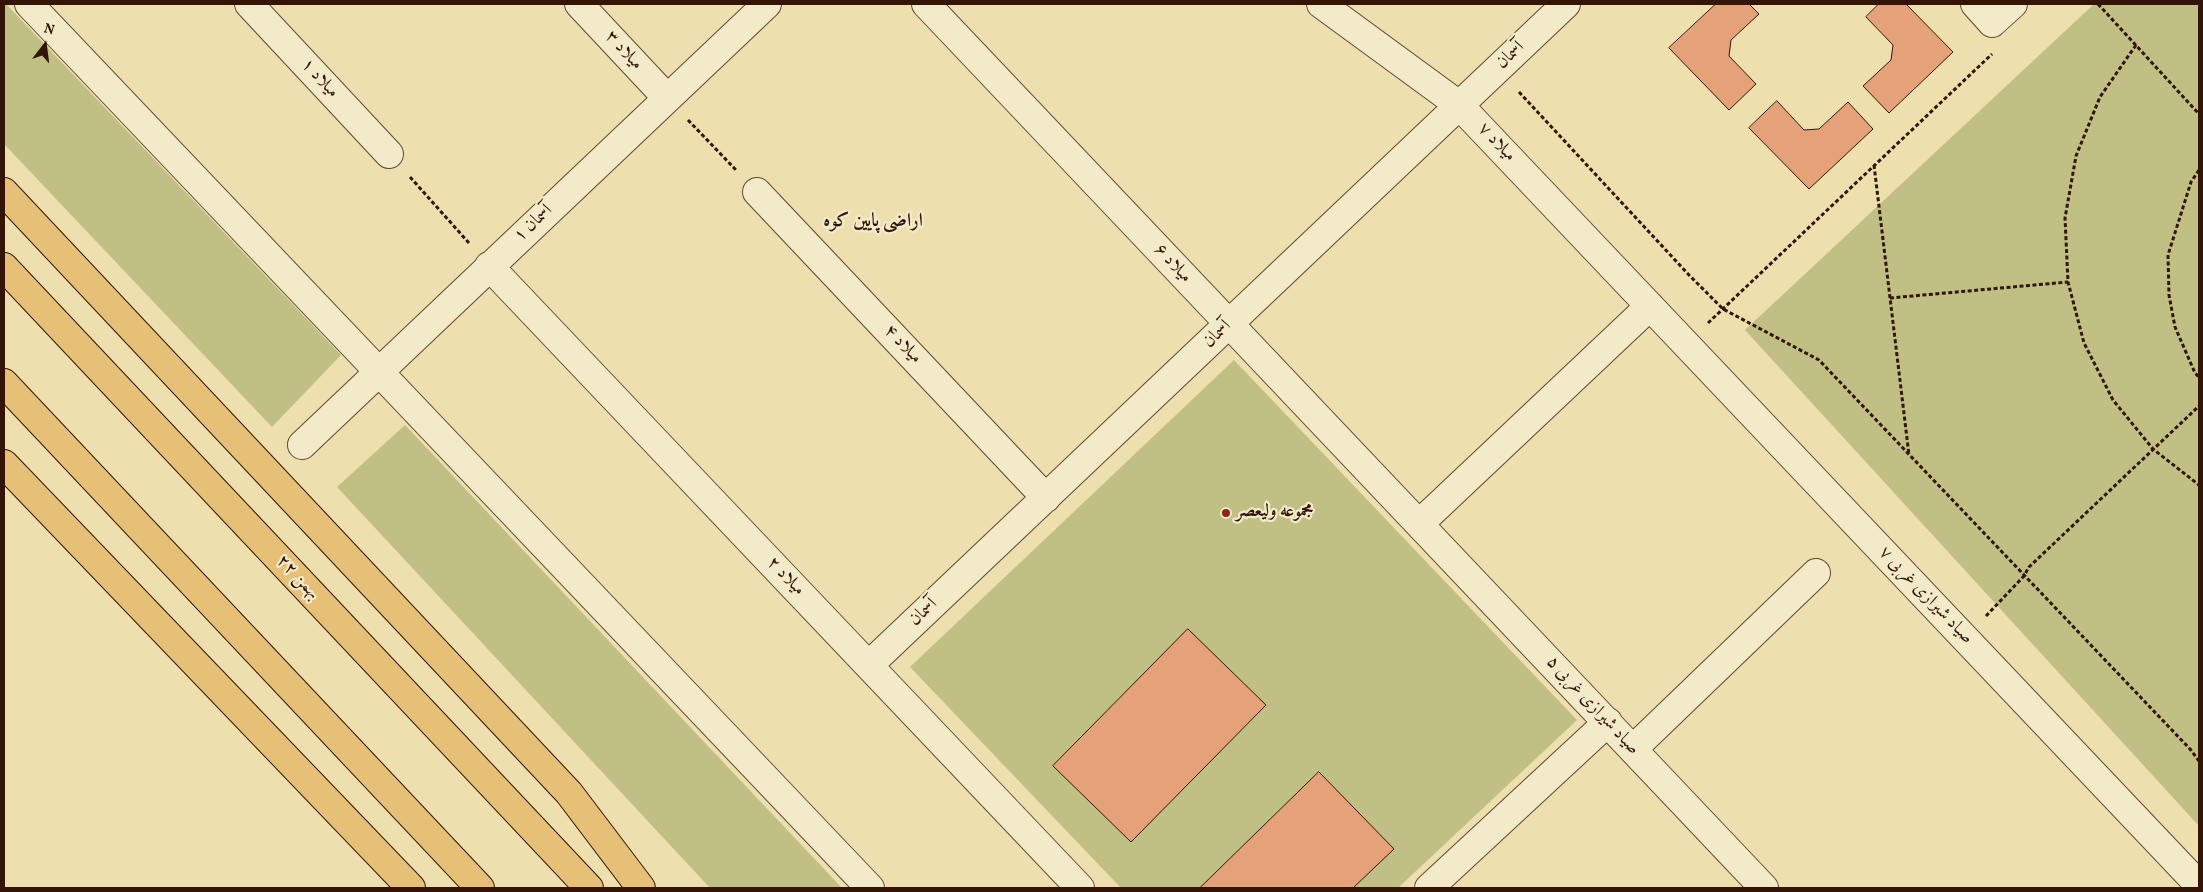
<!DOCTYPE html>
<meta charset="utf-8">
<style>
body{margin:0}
#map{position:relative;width:2203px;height:892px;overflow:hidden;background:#eddfae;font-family:Vollkorn,serif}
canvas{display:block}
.frame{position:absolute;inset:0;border:5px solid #341407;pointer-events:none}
.north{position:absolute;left:20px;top:20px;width:50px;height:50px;-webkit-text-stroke:4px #f3eaca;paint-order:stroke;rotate:15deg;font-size:14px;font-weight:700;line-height:20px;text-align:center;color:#341407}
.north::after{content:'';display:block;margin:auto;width:18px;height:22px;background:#341407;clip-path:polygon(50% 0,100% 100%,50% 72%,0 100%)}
</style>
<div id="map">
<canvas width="2203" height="892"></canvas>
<div class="frame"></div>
<div class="north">N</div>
</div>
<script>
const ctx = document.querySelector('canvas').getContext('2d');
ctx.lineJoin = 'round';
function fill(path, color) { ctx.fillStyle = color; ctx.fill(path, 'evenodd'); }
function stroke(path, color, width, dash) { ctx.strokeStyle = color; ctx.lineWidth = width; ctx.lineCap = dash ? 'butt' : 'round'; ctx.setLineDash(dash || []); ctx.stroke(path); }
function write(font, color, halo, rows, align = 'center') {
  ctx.font = font + ' Vollkorn,Amiri,serif'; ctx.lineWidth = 4.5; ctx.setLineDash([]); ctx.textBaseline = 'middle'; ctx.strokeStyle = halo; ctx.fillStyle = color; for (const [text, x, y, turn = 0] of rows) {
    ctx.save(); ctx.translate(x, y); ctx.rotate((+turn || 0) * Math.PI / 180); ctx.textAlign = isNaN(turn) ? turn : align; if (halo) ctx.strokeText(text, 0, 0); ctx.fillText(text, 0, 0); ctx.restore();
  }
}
fill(new Path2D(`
 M4 4H6L341 355 272 427 4 144Z
 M2094 4H2199V826L1745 330Z
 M1234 360 1577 720 1398 888H1121L910 667Z
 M405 425 842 888H710L337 487Z`), '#c0c085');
const building = new Path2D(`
 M1716 4H1749L1759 14 1731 40 1729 56 1756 84 1729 110 1669 48Z
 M1879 4H1906L1953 52 1889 113 1863 86 1891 60 1893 45 1866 17Z
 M1777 101 1804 130 1819 129 1848 102 1873 129 1809 189 1749 128Z
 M1188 629 1266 705 1131 842 1053 766Z
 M1319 772 1394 849 1353 888H1200Z`);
fill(building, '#e5a178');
stroke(building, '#341407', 1);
const minor = new Path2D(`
 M29 4 870 888
 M249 4 389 154
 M579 4 667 98
 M926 4 1764 888
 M1321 4 1459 105 2199 885
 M1975 4 1992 23 2013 4
 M757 192 1046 498
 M489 266 1080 888
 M302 445 767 4
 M1419 524 1650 306
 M869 665 1566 4
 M1633 749 1816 573
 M1429 888 1608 722`);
const trunk = new Path2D(`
 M4 192 569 793 641 888
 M4 267 589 888
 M4 383 480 888
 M4 464 411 888`);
stroke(minor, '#624731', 30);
stroke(trunk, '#341407', 30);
stroke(new Path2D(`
 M2098 4 2199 114
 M2136 45 2100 97 2076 156 2065 218 2068 282 2084 343 2113 400 2153 449 2199 485
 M1519 92 1689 275 1723 309 1819 360 2190 749 2199 761
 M688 120 736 170
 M1874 165 1909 455
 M2199 170 2191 182 2168 255 2169 295 2175 327 2195 373 2199 377
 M410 177 469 243
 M1890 298 2068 282
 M1708 323 1992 54
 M1986 616 2024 576 2029 567 2199 406`), '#341407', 3, [4, 2.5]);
stroke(minor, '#f3eaca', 28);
stroke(trunk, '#e6c077', 28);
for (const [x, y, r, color] of [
 [1226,513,5,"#8f2418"]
]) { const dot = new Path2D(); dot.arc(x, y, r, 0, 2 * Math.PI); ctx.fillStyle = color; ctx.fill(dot); stroke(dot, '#f3eaca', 2); }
write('18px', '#341407', '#f3eaca', [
 ["میلاد ۳",623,51,47],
 ["آسمان",1511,56,-43],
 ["میلاد ۱",319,79,47],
 ["میلاد ۷",1496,143,46],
 ["آسمان ۱",534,224,-43],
 ["میلاد ۶",1172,264,47],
 ["آسمان",1218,335,-44],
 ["میلاد ۴",902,345,46],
 ["میلاد ۲",785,577,46],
 ["۲۲ بهمن",297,578,47],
 ["صیاد شیرازی غربی ۷",1925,596,46],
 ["آسمان",924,613,-43],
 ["صیاد شیرازی غربی ۵",1592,706,47]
]);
write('bold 18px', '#341407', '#f3eaca', [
 ["مجموعه ولیعصر",1236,513]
], 'left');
write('bold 19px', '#341407', '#f3eaca', [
 ["اراضی پایین کوه",873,223]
]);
</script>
